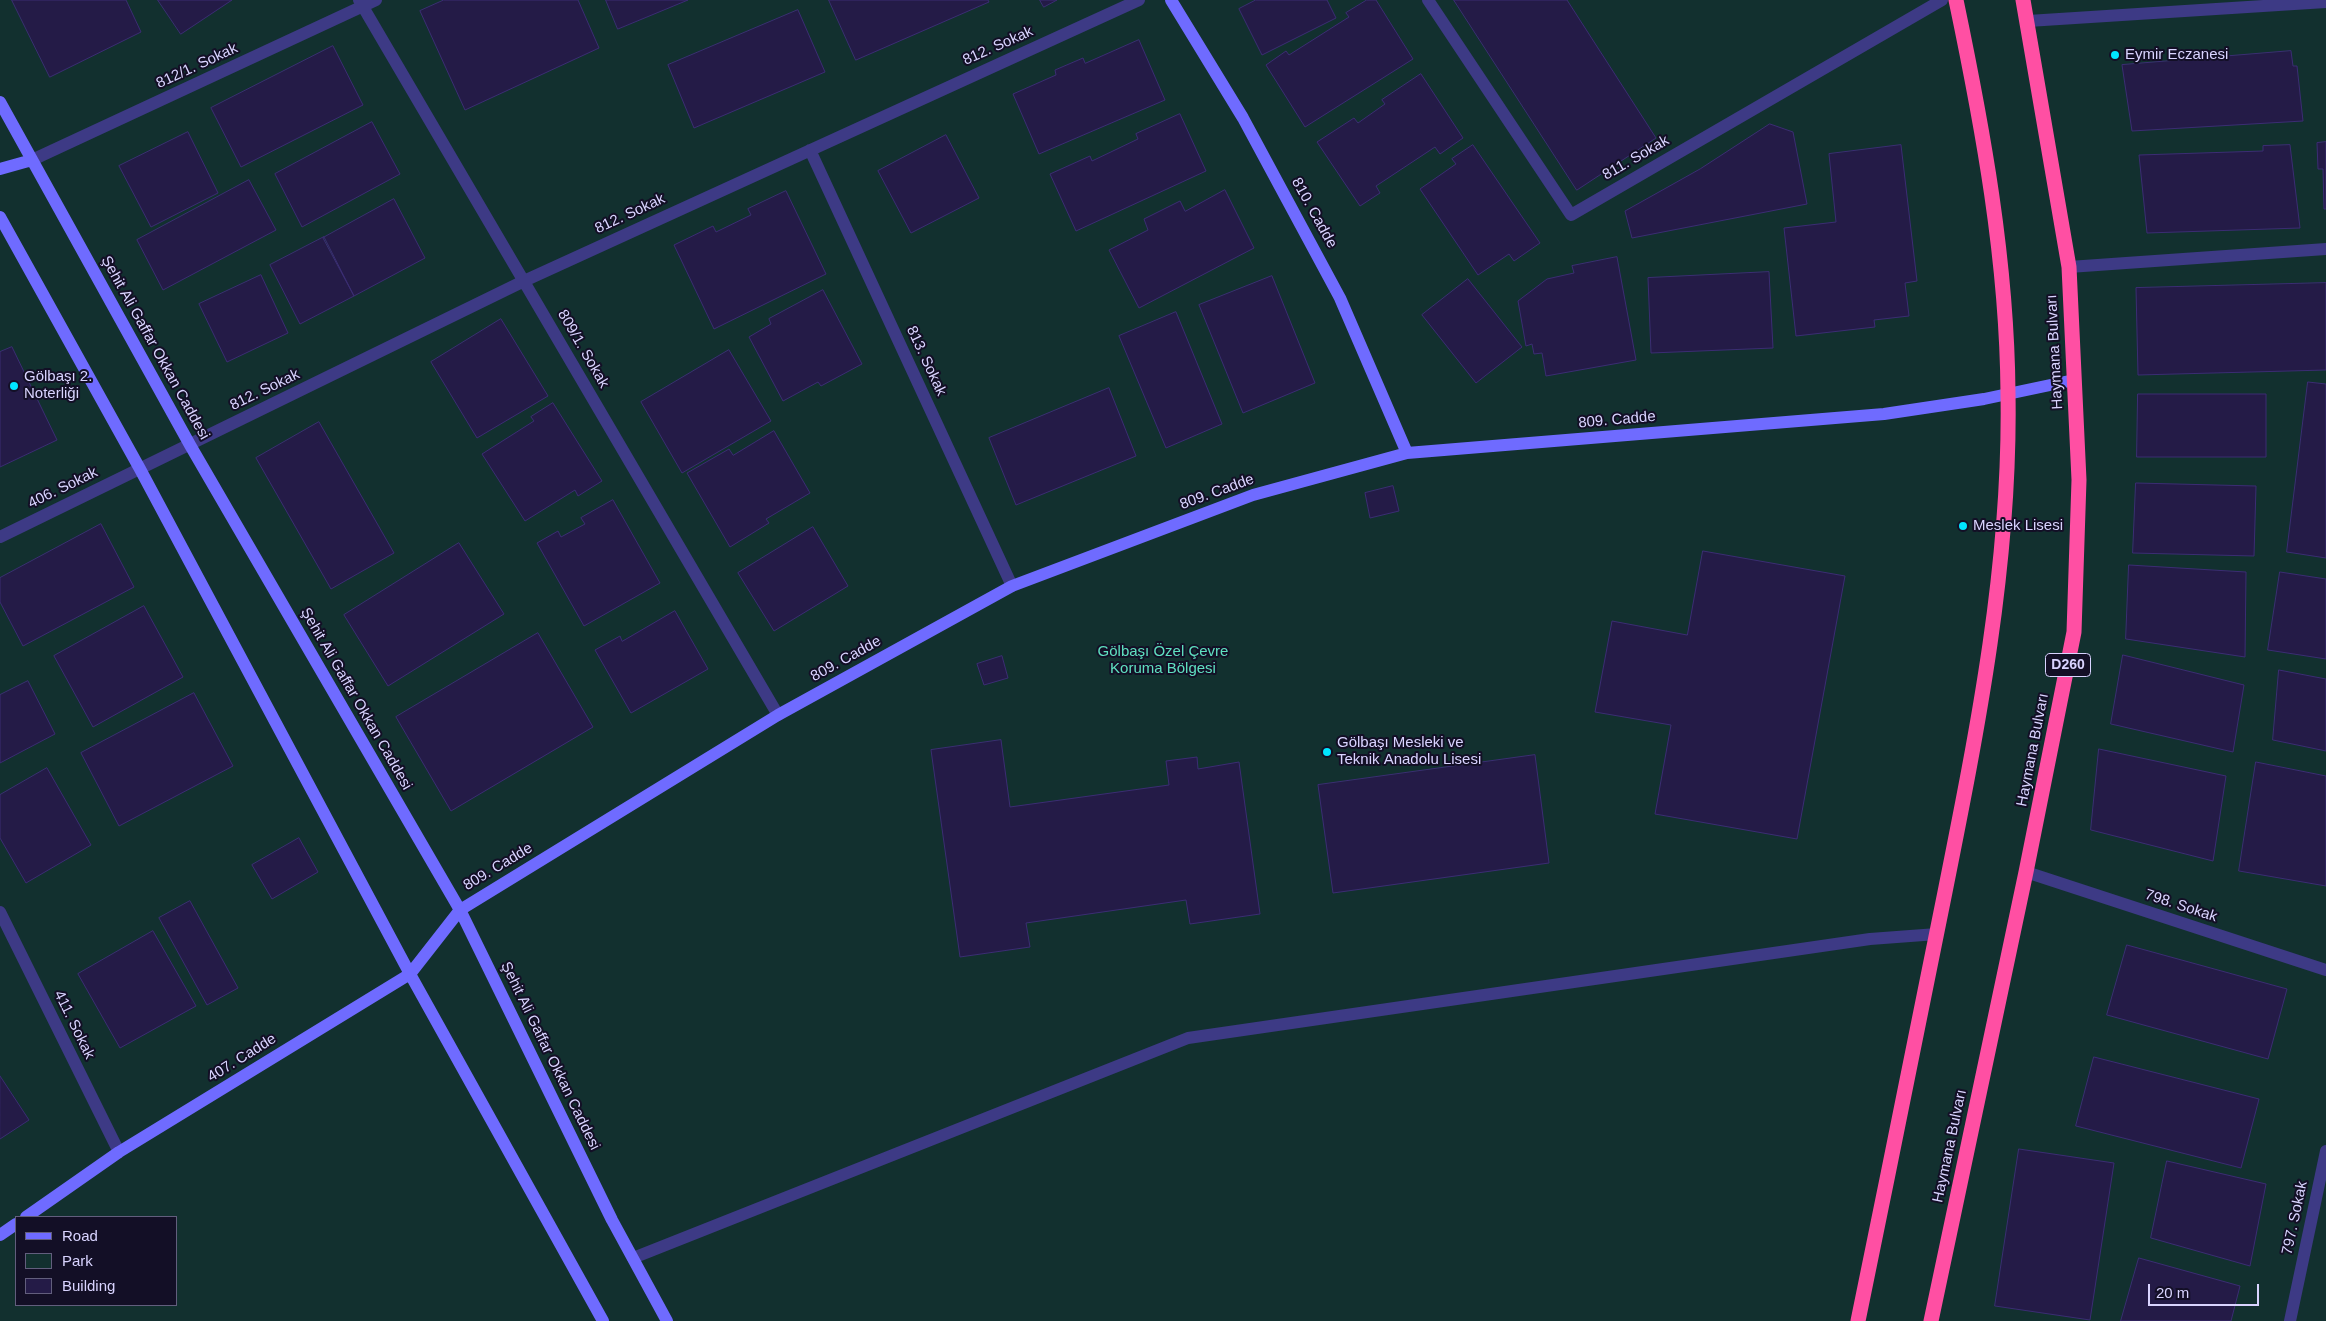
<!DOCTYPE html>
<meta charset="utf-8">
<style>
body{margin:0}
#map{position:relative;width:2326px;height:1321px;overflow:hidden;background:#130f26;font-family:Helvetica,sans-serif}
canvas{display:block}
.legend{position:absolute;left:15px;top:1216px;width:162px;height:90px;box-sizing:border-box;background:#130f26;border:1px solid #625e7d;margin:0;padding:6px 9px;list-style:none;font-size:15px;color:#d9d4ff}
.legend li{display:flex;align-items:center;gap:10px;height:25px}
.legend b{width:25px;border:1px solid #625e7d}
.scale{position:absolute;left:2148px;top:1284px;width:111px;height:22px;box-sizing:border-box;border:2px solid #d9d4ff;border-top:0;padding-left:6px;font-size:15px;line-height:18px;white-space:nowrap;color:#d9d4ff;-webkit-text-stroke:4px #130f26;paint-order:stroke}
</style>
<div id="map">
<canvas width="2326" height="1321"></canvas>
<ul class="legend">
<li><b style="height:6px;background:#6f6bff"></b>Road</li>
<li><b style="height:14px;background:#12302f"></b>Park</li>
<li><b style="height:14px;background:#241b47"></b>Building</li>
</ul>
<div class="scale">20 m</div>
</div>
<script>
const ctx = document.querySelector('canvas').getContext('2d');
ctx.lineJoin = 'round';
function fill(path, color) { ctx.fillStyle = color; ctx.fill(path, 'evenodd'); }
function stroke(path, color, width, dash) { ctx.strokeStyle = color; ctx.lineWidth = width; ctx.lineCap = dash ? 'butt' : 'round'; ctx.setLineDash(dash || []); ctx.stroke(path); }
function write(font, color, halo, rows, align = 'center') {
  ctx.font = font + ' Helvetica,sans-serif'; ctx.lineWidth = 4; ctx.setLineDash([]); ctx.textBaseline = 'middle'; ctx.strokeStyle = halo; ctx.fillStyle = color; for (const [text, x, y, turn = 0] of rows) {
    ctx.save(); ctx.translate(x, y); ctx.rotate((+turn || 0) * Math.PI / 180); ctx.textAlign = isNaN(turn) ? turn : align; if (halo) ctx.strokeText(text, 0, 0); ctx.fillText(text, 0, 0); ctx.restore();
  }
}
fill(new Path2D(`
 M0 0H2326V1321H0ZM16 1217H176V1305H16Z`), '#12302f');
const building = new Path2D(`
 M12 0H126L141 32 50 77Z
 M158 0H232L181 34Z
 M444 0H578L599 48 465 110 420 11Z
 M606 0H688L618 29Z
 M829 0H988L989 2 856 60Z
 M1040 0H1057L1044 7Z
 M1256 0H1327L1336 18 1262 55 1239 9Z
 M1367 0H1376L1413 59 1305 127 1266 65 1286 51 1289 55 1349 17 1346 13Z
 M1454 0H1567L1656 138 1577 190Z
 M798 10 825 72 694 128 668 65Z
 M1139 40 1165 100 1039 154 1013 94 1056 75 1055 70 1083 58 1085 63Z
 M333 46 363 105 241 167 211 108Z
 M2291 51 2293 66H2297L2303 121 2132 131 2122 65Z
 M1421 74 1463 138 1440 154 1435 147 1376 186 1380 193 1360 206 1317 142 1354 118 1358 123 1385 104 1382 100Z
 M1180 114 1206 171 1076 231 1050 174 1090 156 1092 161 1138 139 1136 134Z
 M372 122 400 174 302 227 275 174Z
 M1770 124 1793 132 1807 204 1632 238 1625 211 1700 169Z
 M188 132 218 193 151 227 119 166Z
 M946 135 979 198 911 233 878 171Z
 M2326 142V209H2324L2323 169H2318L2317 143Z
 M1473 145 1540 243 1514 261 1509 254 1478 275 1420 189 1456 164 1452 159Z
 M1901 145 1917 281 1905 283 1909 316 1874 320 1875 327 1796 336 1784 228 1836 222 1829 154Z
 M2290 145 2300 228 2147 233 2139 155 2263 151V146Z
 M249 180 276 230 163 290 137 240Z
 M1225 190 1254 248 1139 308 1109 250 1148 230 1144 219 1180 201 1185 211Z
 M786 191 826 274 714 329 674 245 713 226 716 232 751 215 748 209Z
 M394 199 425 258 354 296 323 238Z
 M324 237 354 296 300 324 270 265Z
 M1617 257 1636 360 1546 376 1542 353 1534 354 1532 344 1526 346 1518 301 1547 279 1574 273 1572 266Z
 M1769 272 1773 348 1651 353 1648 278Z
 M261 275 288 333 227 362 199 304Z
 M1272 276 1315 383 1243 413 1199 305Z
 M1468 279 1522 347 1476 383 1422 315Z
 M2326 283V370L2138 375 2136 288Z
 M823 290 862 364 821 386 818 382 783 401 749 337 771 324 769 319Z
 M1176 312 1222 424 1166 448 1119 336Z
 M501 319 548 396 477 438 431 362Z
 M12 347 57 440 0 467V352Z
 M729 350 771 421 682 473 641 402Z
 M2308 382 2326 384V558L2287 552Z
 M1109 388 1136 456 1016 505 989 438Z
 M2138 394H2266V457H2137Z
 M553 403 602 481 578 496 575 490 525 521 482 454 534 421 531 417Z
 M319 422 394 553 331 589 256 458Z
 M774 431 810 493 766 519 769 523 730 547 687 473 729 449 733 455Z
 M2136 483 2256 486 2254 556 2133 553Z
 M1393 486 1399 511 1370 518 1365 493Z
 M613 500 660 583 584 626 537 543 558 531 561 537 585 524 581 518Z
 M101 524 134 587 23 646 0 602V578Z
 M813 527 848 586 774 631 738 573Z
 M459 543 504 614 388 686 344 615Z
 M1703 551 1845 576 1797 839 1655 814 1671 725 1595 712 1612 621 1687 635Z
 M2129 565 2246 572 2245 657 2126 639Z
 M2280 572 2326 579V659L2268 650Z
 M144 606 183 677 93 727 54 656Z
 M675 611 708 669 631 713 595 650 620 636 622 641Z
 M538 633 593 727 451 811 396 717Z
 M2123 655 2244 685 2233 752 2111 724Z
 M1002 656 1008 678 984 685 977 664Z
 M2279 670 2326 679V751L2273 740Z
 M28 681 55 734 0 763V695Z
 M194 693 233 766 119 826 81 753Z
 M1001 740 1010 807 1169 785 1166 761 1197 757 1198 769 1239 762 1260 914 1190 924 1186 900 1026 923 1030 947 960 957 931 750Z
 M2099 749 2226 776 2213 861 2091 830Z
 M1535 755 1549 863 1333 893 1318 785Z
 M2256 762 2326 776V886L2239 871Z
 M47 768 91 845 26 883 0 838V795Z
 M299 838 318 872 272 899 252 865Z
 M190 901 238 988 207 1005 159 918Z
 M153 931 196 1006 120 1048 78 974Z
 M2127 945 2287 989 2268 1059 2107 1015Z
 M2094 1057 2259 1099 2241 1168 2076 1126Z
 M0 1076 29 1120 0 1139Z
 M2019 1149 2114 1163 2090 1320 1995 1306Z
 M2167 1161 2266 1184 2250 1266 2151 1238Z
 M2139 1258 2240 1286 2231 1321H2121Z`);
fill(building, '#241b47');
stroke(building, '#3b2d73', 1);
stroke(new Path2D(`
 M359 0 778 715
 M1428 0 1571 215 1942 0
 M2028 21 2326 2
 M810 150 1012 586
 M32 160 376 0
 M2069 267 2326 249
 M0 537 524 281 1139 0
 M2026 872 2326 970
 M0 912 119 1152
 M633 1258 1188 1038 1870 939 1937 934
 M2290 1321 2326 1151`), '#3d3a85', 12);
stroke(new Path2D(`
 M1171 0 1243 118 1340 298 1407 453
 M0 102 190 445 460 910 612 1220 667 1321
 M0 169 32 160
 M0 217 140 469 410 974 603 1321
 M26 1217 119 1152 410 974 460 910 778 715 1012 586 1253 495 1407 453 1884 414 1984 399 2074 380
 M0 1235 16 1224`), '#6f6bff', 12);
stroke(new Path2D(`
 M1858 1321C1887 1178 1917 1035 1945 892 1978 727 2011 562 2008 393 2007 260 1983 129 1956 0
 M1931 1321 2026 872 2074 632 2079 480 2069 267 2023 0`), '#ff4fa3', 15);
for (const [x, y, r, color] of [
 [2115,55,5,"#00e5ff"],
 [14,386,5,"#00e5ff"],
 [1963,526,5,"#00e5ff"],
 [1327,752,5,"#00e5ff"]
]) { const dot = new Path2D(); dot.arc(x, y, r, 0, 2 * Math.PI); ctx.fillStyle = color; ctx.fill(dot); stroke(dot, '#130f26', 2); }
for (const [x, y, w] of [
 [2068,665,45]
]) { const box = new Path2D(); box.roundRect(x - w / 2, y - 11.5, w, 23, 4); ctx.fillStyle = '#130f26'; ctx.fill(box); stroke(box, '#d9d4ff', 1); }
write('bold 14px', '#d9d4ff', null, [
 ["D260",2068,665]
]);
write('15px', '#d9d4ff', '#130f26', [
 ["812. Sokak",998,46,-24],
 ["812/1. Sokak",197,66,-25],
 ["811. Sokak",1636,158,-30],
 ["810. Cadde",1314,213,61],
 ["812. Sokak",630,214,-25],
 ["Şehit Ali Gaffar Okkan Caddesi",155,348,61],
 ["809/1. Sokak",583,349,60],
 ["Haymana Bulvarı",2055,352,-93],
 ["813. Sokak",926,361,65],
 ["812. Sokak",265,390,-26],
 ["809. Cadde",1617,420,-5],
 ["406. Sokak",63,488,-26],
 ["809. Cadde",1217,492,-20],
 ["809. Cadde",846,659,-29],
 ["Şehit Ali Gaffar Okkan Caddesi",356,699,60],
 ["Haymana Bulvarı",2033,750,-79],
 ["809. Cadde",498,867,-31],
 ["798. Sokak",2181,906,18],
 ["411. Sokak",74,1025,64],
 ["Şehit Ali Gaffar Okkan Caddesi",550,1056,64],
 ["407. Cadde",242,1058,-32],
 ["Haymana Bulvarı",1950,1146,-78],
 ["797. Sokak",2295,1218,-78]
]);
write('15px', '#d9d4ff', '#130f26', [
 ["Eymir Eczanesi",2125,55],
 ["Gölbaşı 2.",24,377],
 ["Noterliği",24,394],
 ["Meslek Lisesi",1973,526],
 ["Gölbaşı Mesleki ve",1337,743],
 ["Teknik Anadolu Lisesi",1337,760]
], 'left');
write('15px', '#5fe0c0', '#130f26', [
 ["Gölbaşı Özel Çevre",1163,652],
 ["Koruma Bölgesi",1163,669]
]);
</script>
